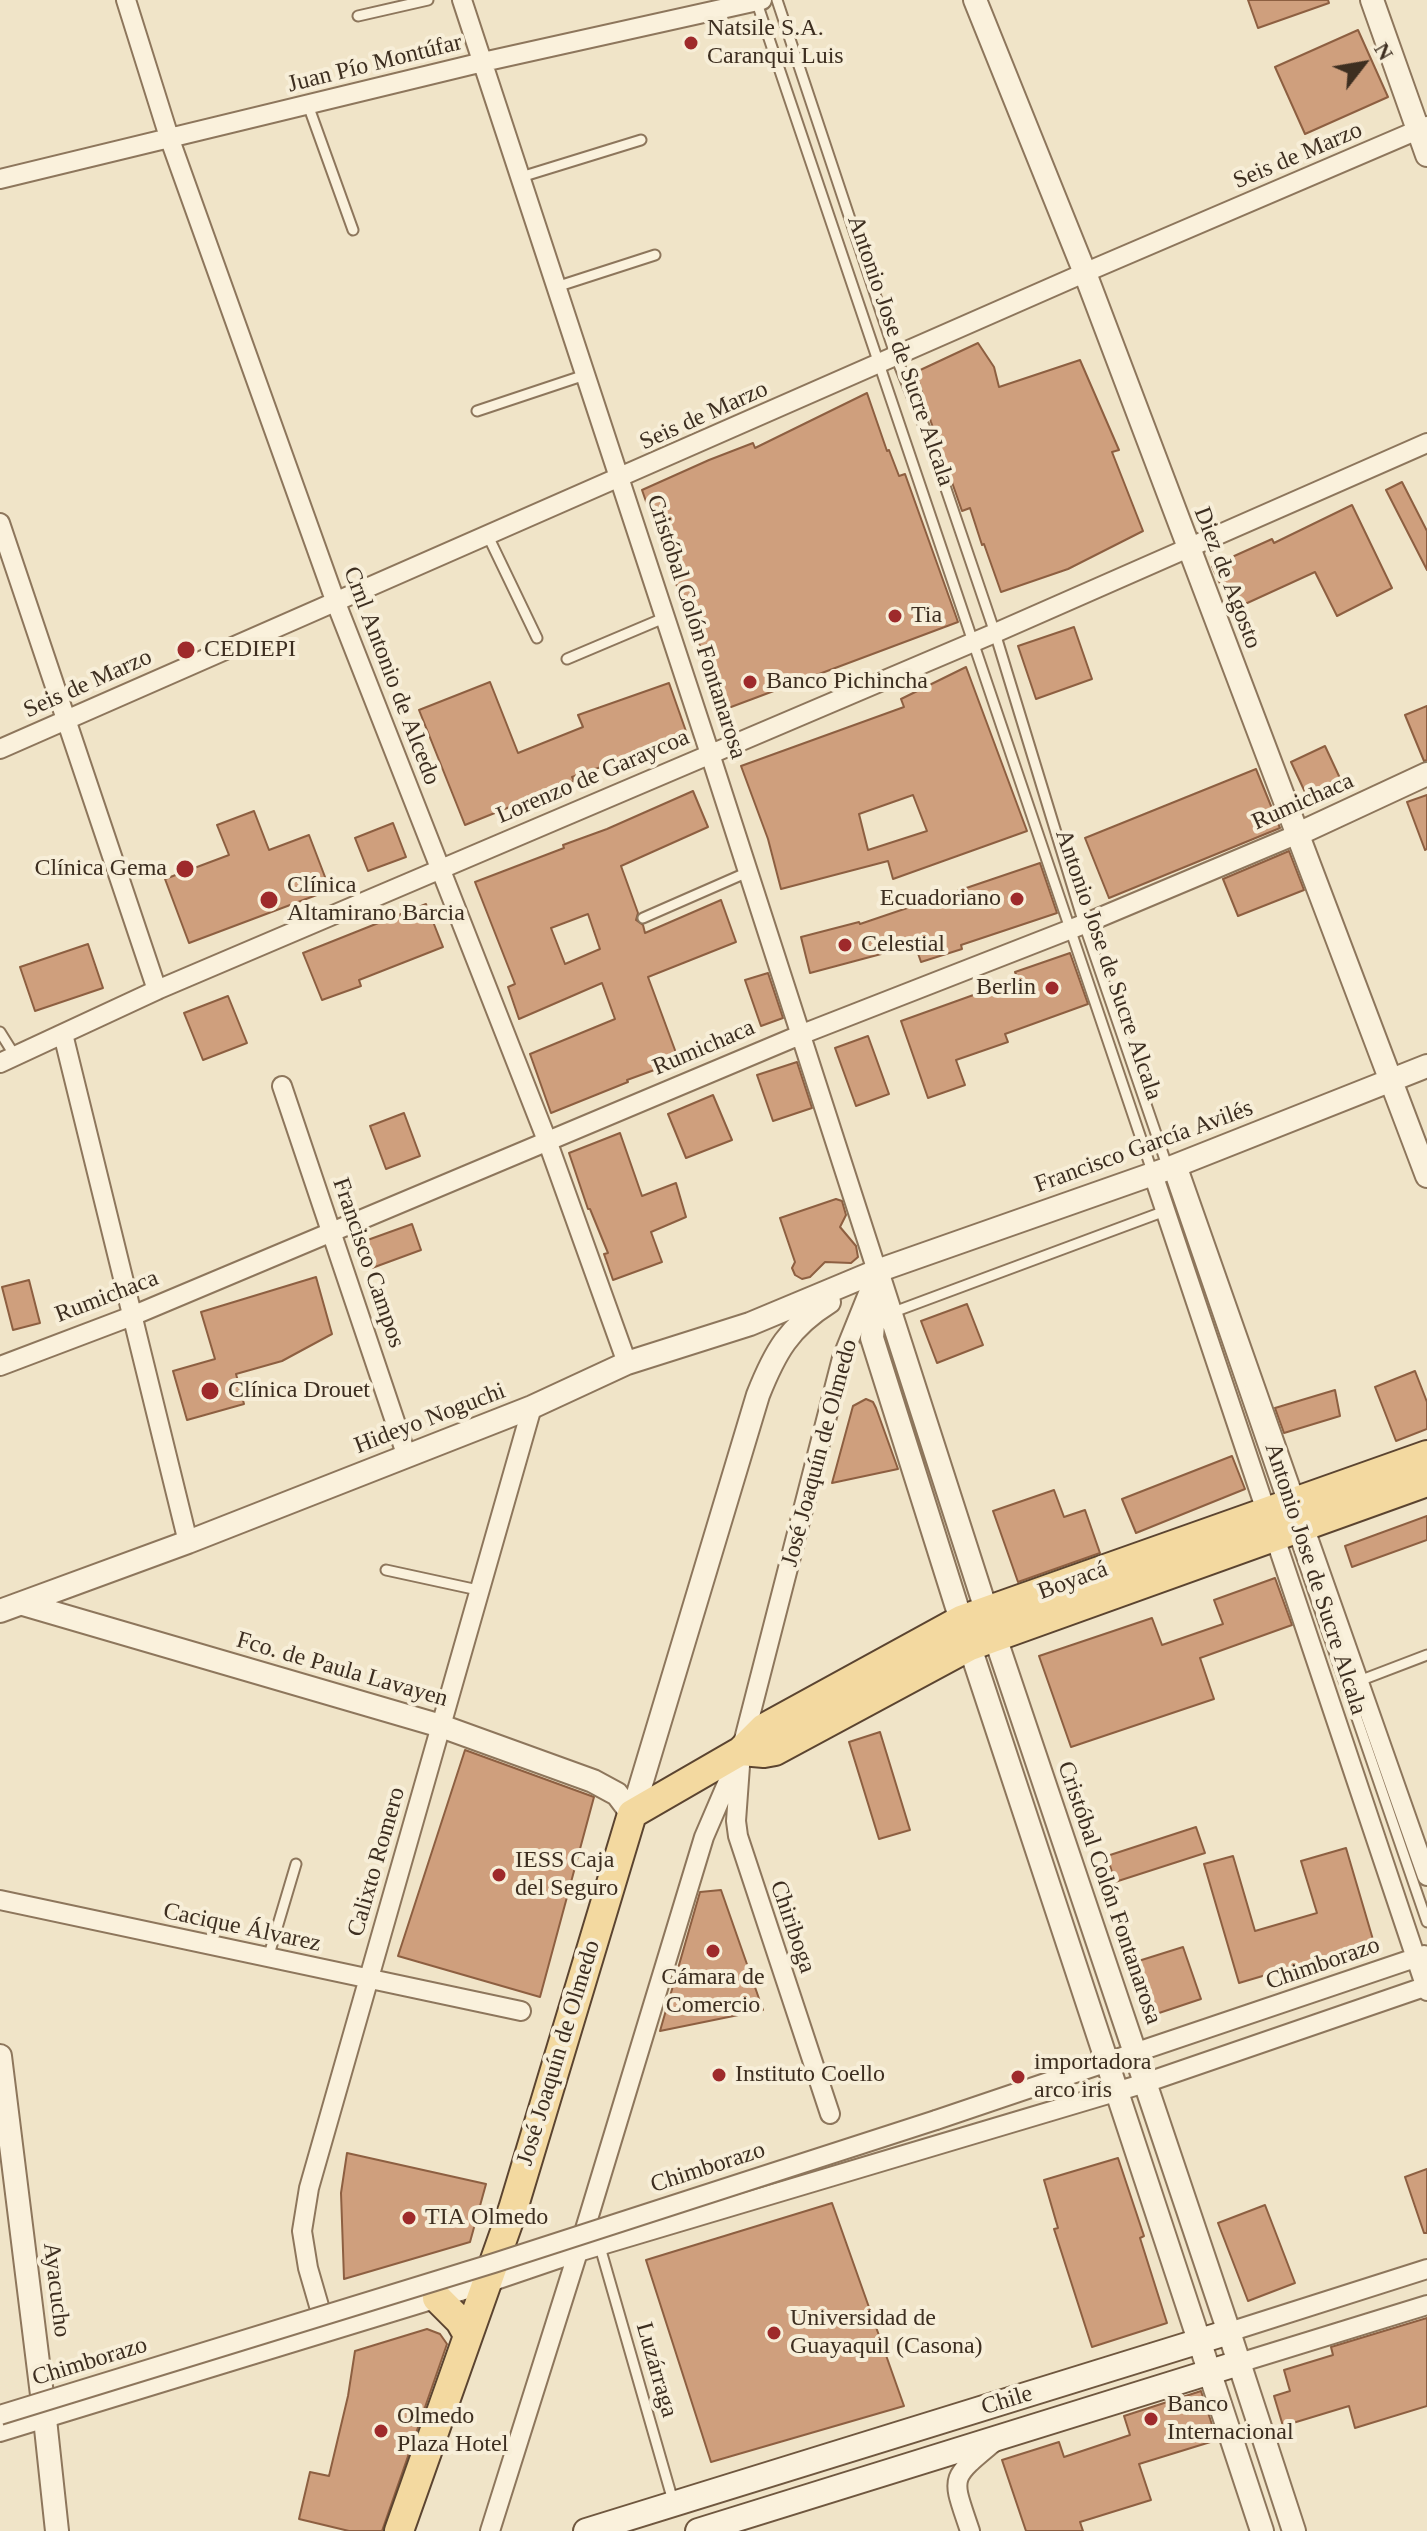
<!DOCTYPE html>
<meta charset="utf-8">
<style>
body{margin:0}
#map{position:relative;width:1427px;height:2531px;overflow:hidden;background:#f0e4c8;font-family:"Times New Roman",serif}
canvas{display:block}
.north{position:absolute;left:1323px;top:24px;width:80px;height:80px;-webkit-text-stroke:6px #f7eed8;paint-order:stroke;rotate:59deg;font-size:22px;font-weight:700;line-height:32px;text-align:center;color:#3d2e20}
.north::after{content:'';display:block;margin:auto;width:28px;height:36px;background:#3d2e20;clip-path:polygon(50% 0,100% 100%,50% 72%,0 100%)}
</style>
<div id="map">
<canvas width="1427" height="2531"></canvas>
<div class="north">N</div>
</div>
<script>
const ctx = document.querySelector('canvas').getContext('2d');
ctx.lineJoin = 'round';
function fill(path, color) { ctx.fillStyle = color; ctx.fill(path, 'evenodd'); }
function stroke(path, color, width, dash) { ctx.strokeStyle = color; ctx.lineWidth = width; ctx.lineCap = dash ? 'butt' : 'round'; ctx.setLineDash(dash || []); ctx.stroke(path); }
function write(font, color, halo, rows, align = 'center') {
  ctx.font = font + ' "Times New Roman",serif'; ctx.lineWidth = 8; ctx.setLineDash([]); ctx.textBaseline = 'middle'; ctx.strokeStyle = halo; ctx.fillStyle = color; for (const [text, x, y, turn = 0] of rows) {
    ctx.save(); ctx.translate(x, y); ctx.rotate((+turn || 0) * Math.PI / 180); ctx.textAlign = isNaN(turn) ? turn : align; if (halo) ctx.strokeText(text, 0, 0); ctx.fillText(text, 0, 0); ctx.restore();
  }
}
const building = new Path2D(`
 M1248 0H1328L1329 3 1258 28Z
 M1358 30 1388 97 1305 134 1275 67Z
 M978 343 994 367 999 387 1080 360 1119 450 1112 452 1143 531 1068 569 1001 592 984 544 982 545 970 508 962 511 931 422 916 372Z
 M867 393 887 451 889 450 899 476 905 474 958 622 723 710 690 618 666 559 642 490 709 460 753 443 755 448Z
 M1402 482 1427 531V570L1386 490Z
 M1352 505 1392 588 1337 616 1315 572 1232 610 1212 566 1272 539 1274 543Z
 M1074 627 1092 679 1036 699 1018 646Z
 M966 667 1027 831 893 879 888 861 781 889 768 839 741 766 904 707 901 699ZM913 795 927 831 868 850 859 814Z
 M490 682 518 753 583 727 578 715 669 683 688 737 572 777 574 781 465 825 419 710Z
 M1427 706V760L1424 761 1405 715Z
 M1325 746 1345 789 1311 805 1291 762Z
 M1256 769 1280 828 1109 898 1085 838Z
 M693 791 708 827 621 866 638 913 636 920 643 925 645 933 721 900 736 942 648 977 679 1061 627 1080 628 1082 551 1113 530 1054 615 1019 602 983 519 1019 508 987 515 984 475 882 564 848 563 845 607 829ZM588 914 600 949 565 964 551 928Z
 M1427 795V849L1425 850 1407 802Z
 M254 811 269 850 309 835 330 890 189 943 165 879 229 855 217 825Z
 M393 823 406 857 368 871 355 838Z
 M1289 851 1304 890 1238 916 1223 879Z
 M1040 863 1057 913 961 945 962 949 921 962 915 945 810 973 801 937 859 922 860 924Z
 M426 904 443 947 359 980 361 986 322 1000 303 953Z
 M88 944 103 988 35 1011 20 967Z
 M1070 953 1088 1004 1005 1034 1008 1042 956 1060 965 1085 928 1098 901 1021 1018 979 1015 972Z
 M768 973 783 1018 761 1026 745 980Z
 M228 996 247 1043 203 1060 184 1013Z
 M868 1036 889 1094 856 1106 835 1048Z
 M797 1062 812 1108 773 1121 757 1075Z
 M713 1095 732 1140 686 1158 668 1114Z
 M404 1113 420 1156 386 1169 370 1126Z
 M620 1133 642 1196 676 1183 686 1217 651 1232 662 1262 613 1280 604 1254 608 1253 590 1209H588L569 1153Z
 M836 1199 842 1201 846 1215 840 1227 856 1246 858 1257 851 1263 825 1262 810 1277 802 1279 795 1275 792 1268 795 1262 780 1218Z
 M412 1224 421 1250 372 1268 362 1242Z
 M316 1277 332 1334 282 1361 236 1374 244 1404 187 1420 173 1371 215 1359 201 1312Z
 M29 1280 40 1323 13 1330 2 1287Z
 M967 1304 983 1345 937 1363 921 1321Z
 M1415 1371 1427 1402V1429L1396 1441 1375 1387Z
 M1335 1390 1340 1416 1284 1433 1275 1408Z
 M866 1399 873 1402 876 1408 898 1469 832 1483 853 1406Z
 M1232 1456 1245 1489 1136 1533 1122 1499Z
 M1054 1490 1064 1517 1085 1510 1100 1553 1018 1582 993 1511Z
 M1427 1516V1540L1352 1567 1345 1546Z
 M1275 1578 1292 1625 1200 1658 1214 1699 1071 1747 1039 1656 1152 1618 1162 1645 1223 1624 1214 1600Z
 M880 1732 910 1830 879 1839 849 1742Z
 M465 1750 594 1797 540 1997 398 1956Z
 M1196 1827 1205 1853 1115 1882 1107 1856Z
 M1346 1848 1374 1943 1239 1983 1204 1864 1233 1856 1255 1931 1317 1913 1301 1861Z
 M721 1890 763 2010 660 2031 700 1892Z
 M1183 1947 1201 1999 1150 2016 1132 1963Z
 M347 2153 486 2184 470 2242 344 2279 341 2193Z
 M1118 2158 1144 2236 1140 2238 1167 2323 1092 2347 1054 2229 1058 2228 1044 2180Z
 M1427 2169V2233H1424L1405 2177Z
 M832 2203 904 2406 711 2462 646 2260Z
 M1265 2205 1295 2283 1248 2301 1218 2223Z
 M1427 2318V2406L1355 2428 1349 2406 1283 2426 1274 2396 1290 2391 1284 2370 1333 2355 1331 2347Z
 M427 2329 440 2334 447 2344 382 2531H349L299 2519 310 2472 329 2476 348 2396 355 2351Z
 M1201 2391 1217 2440 1139 2464 1151 2500 1080 2522 1083 2531H1026L1002 2460 1059 2442 1064 2457 1130 2435 1124 2416Z`);
fill(building, '#cf9f7d');
stroke(building, '#8d5f41', 2);
const service = new Path2D(`
 M756 0 1153 1174
 M777 0 896 357 928 436 995 633 1084 924 1283 1503
 M358 16 428 0
 M308 105 353 230
 M521 177 641 140
 M556 287 655 255
 M477 411 585 375
 M488 536 537 638
 M567 659 664 618
 M643 918 748 872
 M0 1032 15 1056
 M891 1313 1165 1211
 M1293 1532 1427 1922
 M386 1570 478 1590
 M1359 1681 1427 1655
 M268 1958 296 1864
 M600 2247 673 2501`);
const minor = new Path2D(`
 M126 0 169 137 336 603 548 1143 627 1363
 M462 0 710 754 877 1271 842 1358 741 1751 704 1837 578 2252 490 2531
 M0 179 483 62 762 0
 M0 523 157 990
 M0 749 1091 270 1427 126
 M63 1034 188 1542
 M0 1063 157 990 995 633 1427 443
 M282 1086 407 1457
 M1177 1165 1427 1876
 M1153 1174 1427 1991
 M0 1366 132 1316 800 1035 1084 924 1298 834
 M740 1766 736 1821 738 1836 830 2114
 M0 1900 521 2011
 M936 2120 1424 1955
 M326 2330 308 2268 302 2231 309 2188 532 1407
 M1229 2332 1427 2269
 M1239 2363 1427 2305
 M0 2432 487 2283 578 2252 1145 2083 1427 1986
 M970 2531C952 2477 948 2480 993 2443`);
const tertiary = new Path2D(`
 M975 0 1085 273 1427 1176
 M1372 0 1427 155
 M1298 834 1427 774
 M877 1271 990 1622 1229 2332 1294 2531
 M876 1280 872 1338 961 1620 1262 2531
 M23 1604 441 1726 593 1781 617 1794 632 1814
 M0 1611 188 1542 532 1407 627 1363 750 1324 877 1271 1167 1169 1427 1066
 M632 1814 758 1395C775 1352 789 1327 829 1302
 M0 2056 45 2419 57 2531`);
const secondary = new Path2D(`
 M586 2531 1229 2332
 M698 2531 1239 2363`);
const primary = new Path2D(`
 M741 1751 764 1753 775 1751 970 1646 1427 1482
 M437 2298 460 2321 468 2335
 M399 2531 513 2209 632 1814 741 1751 764 1728 961 1620 1427 1455`);
stroke(service, '#8d765c', 13);
stroke(minor, '#8d765c', 22);
stroke(tertiary, '#8d765c', 26);
stroke(secondary, '#6f573f', 28);
stroke(primary, '#5b4430', 32);
stroke(service, '#faf1dc', 9);
stroke(minor, '#faf1dc', 18);
stroke(tertiary, '#faf1dc', 22);
stroke(secondary, '#faf1dc', 24);
stroke(primary, '#f3d9a0', 28);
const minorBridge = new Path2D(`
 M0 2415 494 2263 936 2120`);
stroke(minorBridge, '#8d765c', 22, []);
stroke(minorBridge, '#faf1dc', 18);
for (const [x, y, r, color] of [
 [691,43,8,"#9e2a2b"],
 [895,616,8,"#9e2a2b"],
 [186,650,10,"#9e2a2b"],
 [750,682,8,"#9e2a2b"],
 [185,869,10,"#9e2a2b"],
 [1017,899,8,"#9e2a2b"],
 [269,900,10,"#9e2a2b"],
 [845,945,8,"#9e2a2b"],
 [1052,988,8,"#9e2a2b"],
 [210,1391,10,"#9e2a2b"],
 [499,1875,8,"#9e2a2b"],
 [713,1951,8,"#9e2a2b"],
 [719,2075,8,"#9e2a2b"],
 [1018,2077,8,"#9e2a2b"],
 [409,2218,8,"#9e2a2b"],
 [774,2333,8,"#9e2a2b"],
 [1151,2419,8,"#9e2a2b"],
 [381,2431,8,"#9e2a2b"]
]) { const dot = new Path2D(); dot.arc(x, y, r, 0, 2 * Math.PI); ctx.fillStyle = color; ctx.fill(dot); stroke(dot, '#f7eed8', 3); }
write('24px', '#3d2e20', '#f7eed8', [
 ["Natsile S.A.",707,29],
 ["Caranqui Luis",707,57],
 ["Tia",911,616],
 ["CEDIEPI",204,650],
 ["Banco Pichincha",766,682],
 ["Clínica Gema",167,869,"right"],
 ["Clínica",287,886],
 ["Altamirano Barcia",287,914],
 ["Ecuadoriano",1001,899,"right"],
 ["Celestial",861,945],
 ["Berlin",1036,988,"right"],
 ["Clínica Drouet",228,1391],
 ["IESS Caja",515,1861],
 ["del Seguro",515,1889],
 ["Cámara de",713,1978,"center"],
 ["Comercio",713,2006,"center"],
 ["importadora",1034,2063],
 ["arco iris",1034,2091],
 ["Instituto Coello",735,2075],
 ["TIA Olmedo",425,2218],
 ["Universidad de",790,2319],
 ["Guayaquil (Casona)",790,2347],
 ["Banco",1167,2405],
 ["Internacional",1167,2433],
 ["Olmedo",397,2417],
 ["Plaza Hotel",397,2445]
], 'left');
write('24px', '#3d2e20', '#f7eed8', [
 ["Juan Pío Montúfar",375,64,-14],
 ["Seis de Marzo",1298,156,-23],
 ["Antonio Jose de Sucre Alcala",900,351,71],
 ["Seis de Marzo",704,416,-24],
 ["Diez de Agosto",1227,578,69],
 ["Cristóbal Colón Fontanarosa",696,627,72],
 ["Crnl Antonio de Alcedo",391,676,69],
 ["Seis de Marzo",88,684,-24],
 ["Lorenzo de Garaycoa",593,777,-23],
 ["Rumichaca",1303,802,-24],
 ["Antonio Jose de Sucre Alcala",1108,965,71],
 ["Rumichaca",704,1048,-23],
 ["Francisco García Avilés",1144,1147,-20],
 ["Francisco Campos",368,1263,71],
 ["Rumichaca",107,1297,-21],
 ["Hideyo Noguchi",430,1419,-21],
 ["José Joaquín de Olmedo",820,1453,-75],
 ["Antonio Jose de Sucre Alcala",1315,1579,72],
 ["Boyacá",1073,1581,-20],
 ["Fco. de Paula Lavayen",342,1670,16],
 ["Calixto Romero",377,1862,-74],
 ["Cristóbal Colón Fontanarosa",1109,1893,71],
 ["Chiriboga",792,1927,71],
 ["Cacique Álvarez",242,1928,12],
 ["Chimborazo",1323,1964,-19],
 ["José Joaquín de Olmedo",559,2053,-73],
 ["Chimborazo",708,2168,-18],
 ["Ayacucho",56,2290,83],
 ["Chimborazo",90,2362,-17],
 ["Luzárraga",656,2370,74],
 ["Chile",1007,2401,-17]
]);
</script>
